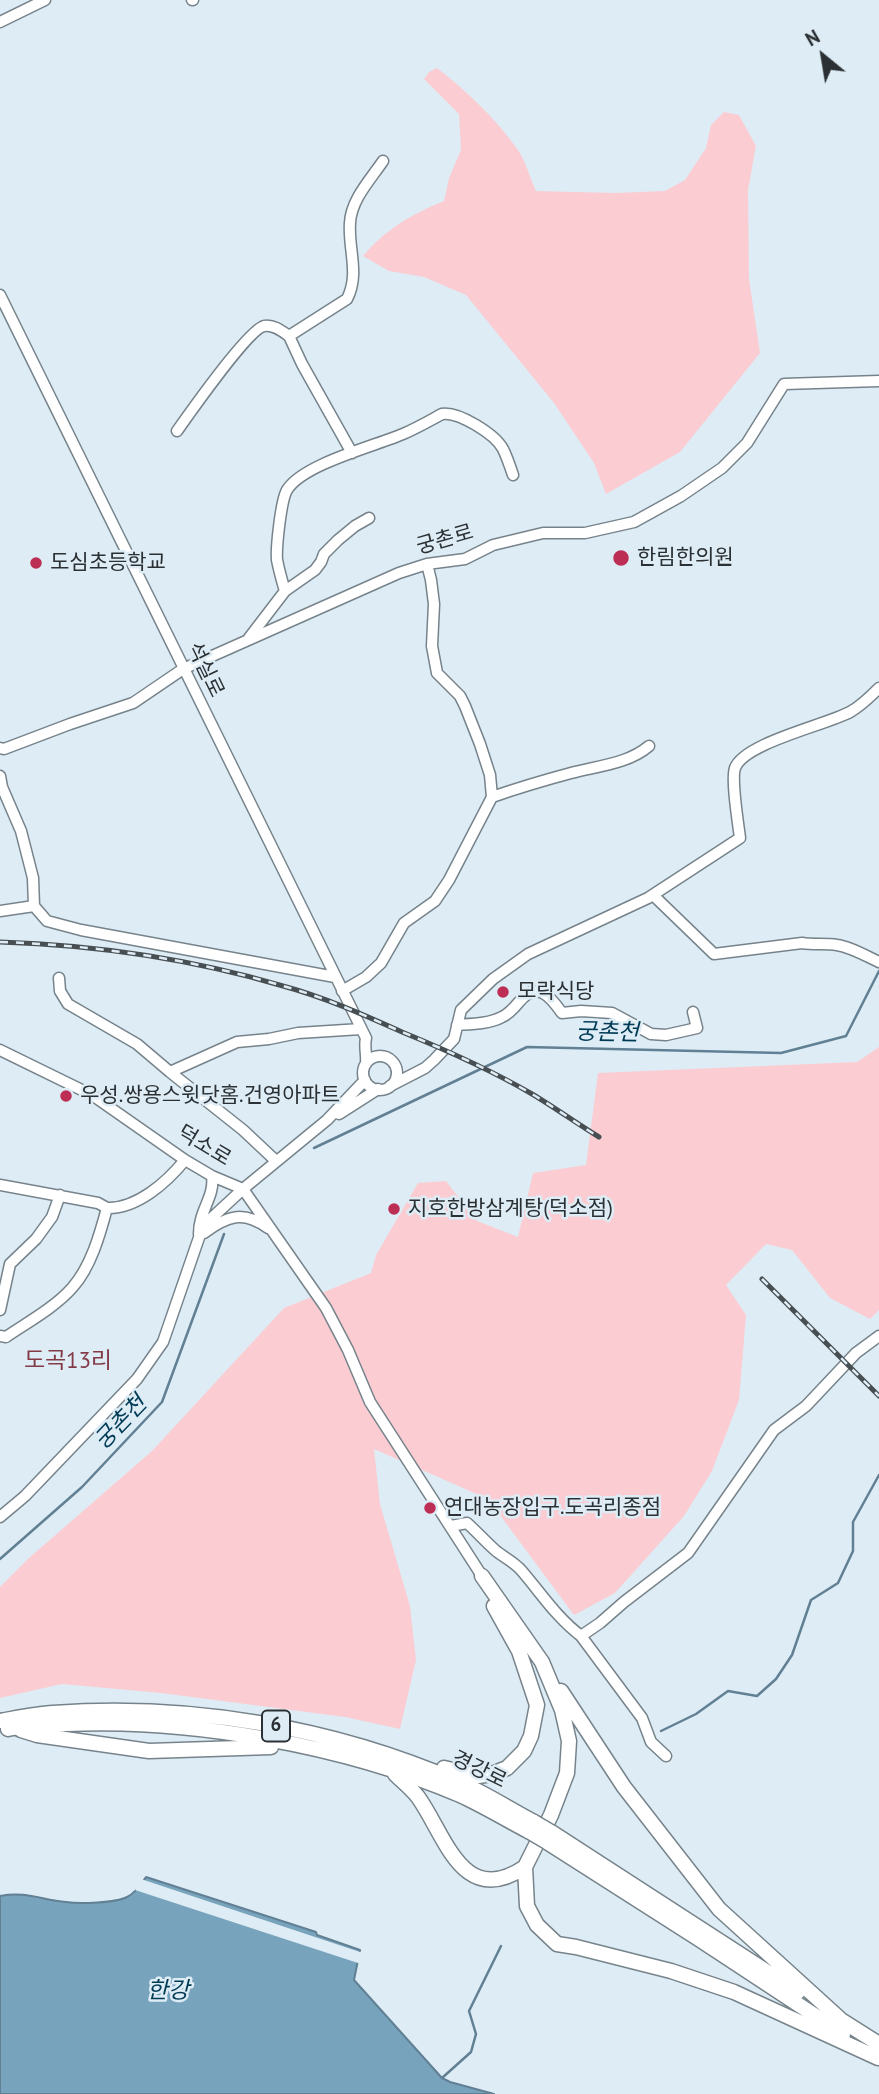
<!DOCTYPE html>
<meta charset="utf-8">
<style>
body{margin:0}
#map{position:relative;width:879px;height:2094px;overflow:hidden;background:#deecf5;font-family:"PT Sans",sans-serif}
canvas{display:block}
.north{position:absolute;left:788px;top:21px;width:70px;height:70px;-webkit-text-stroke:5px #deecf5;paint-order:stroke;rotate:330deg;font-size:19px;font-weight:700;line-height:28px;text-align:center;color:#2a3033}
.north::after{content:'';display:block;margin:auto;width:24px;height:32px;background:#2a3033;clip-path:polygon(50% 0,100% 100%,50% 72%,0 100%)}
</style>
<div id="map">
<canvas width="879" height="2094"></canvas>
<div class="north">N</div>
</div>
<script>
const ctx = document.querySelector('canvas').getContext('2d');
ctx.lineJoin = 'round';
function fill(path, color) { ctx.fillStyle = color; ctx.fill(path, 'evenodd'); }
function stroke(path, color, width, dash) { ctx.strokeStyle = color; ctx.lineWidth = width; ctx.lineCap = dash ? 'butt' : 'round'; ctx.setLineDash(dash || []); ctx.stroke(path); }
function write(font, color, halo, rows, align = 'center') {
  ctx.font = font + ' "PT Sans","Noto Sans KR",sans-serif'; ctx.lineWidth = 5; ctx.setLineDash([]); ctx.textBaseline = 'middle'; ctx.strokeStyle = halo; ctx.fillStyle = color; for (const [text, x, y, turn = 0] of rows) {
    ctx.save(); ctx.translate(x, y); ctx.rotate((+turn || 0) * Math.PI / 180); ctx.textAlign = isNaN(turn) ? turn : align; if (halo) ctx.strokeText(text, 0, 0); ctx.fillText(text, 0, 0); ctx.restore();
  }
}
fill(new Path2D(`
 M437 68C467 91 496 119 518 150 526 162 530 178 536 191L615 193 665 191 685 180 706 148 711 125 724 112 739 115 756 146 748 190 749 279 760 353 680 452 606 494 594 463 554 403 466 295 424 277 389 271 363 256C386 229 412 214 444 201L449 178 461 150 459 114 424 79 429 72Z
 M879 1047V1310L870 1319 830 1298 792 1250 766 1244 726 1285 746 1315 739 1400 712 1471 684 1516 615 1593 574 1615 488 1499 374 1449 380 1504 410 1606 416 1660 400 1729 345 1717 161 1693 62 1684 0 1698V1587L29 1558 152 1451 284 1308 371 1273 376 1255 418 1183 446 1181 477 1221 518 1237 533 1173 586 1165 598 1073 857 1062Z`), '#fbcdd3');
const water = new Path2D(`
 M146 1877 316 1932 317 1935 360 1950 354 1980 442 2078 450 2082 494 2094H0V1896C26 1891 42 1900 66 1902 79 1904 116 1903 127 1897 134 1894 142 1883 146 1877Z`);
fill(water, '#78a3bd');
stroke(water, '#618094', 2);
fill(new Path2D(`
 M141 1879 363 1953 361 1964 135 1890Z`), '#deecf5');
stroke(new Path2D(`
 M314 1148 527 1047 781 1053 846 1036 879 971
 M0 1559 82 1487 162 1402 224 1234
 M661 1731 696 1714 728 1691 757 1696 776 1679 792 1655 811 1600 838 1583 853 1551V1522L879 1475
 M442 2078 471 2052 476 2034 469 2011 501 1946`), '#618094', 2.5);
const minor = new Path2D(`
 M192 0H193
 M0 22 45 0
 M0 295 366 1038C364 1047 367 1055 366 1064
 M177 431C189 414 248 330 264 326 273 324 282 331 289 336
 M352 453 302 364 289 336 347 299C360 274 348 249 350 223 351 200 370 180 383 161
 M285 591C282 581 279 570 277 560 276 547 281 500 287 490 303 464 375 446 403 434 417 428 429 421 442 414 458 411 495 434 503 449 507 457 510 466 513 475
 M249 638 285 591 315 570 321 562 324 554 338 540 355 526 369 518
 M0 748 4 749 70 724 133 703 183 669 399 573 427 564 465 559 493 545 543 533H585L634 522 681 496 722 468 747 443 784 384 879 381
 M0 776 2 787 21 831 33 878 34 906 47 921 81 930 335 977
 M492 797C518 788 545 780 571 773 597 766 628 764 649 746
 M653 895 714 954 802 943C814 945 825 943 837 945 851 947 866 956 879 962
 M0 911 34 906
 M59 978 60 991 68 1004 137 1044 170 1072 237 1042 269 1039 298 1033 361 1029
 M342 991 366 977 381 963 404 923 435 901 449 880 492 797 490 775 480 744 465 706 460 696 437 673 432 646 434 604 431 580 427 564
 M457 1025C471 1024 489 1024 502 1017 509 1014 514 1008 519 1002 537 980 550 996 562 1013L581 1011 612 1013 651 1034 666 1035 697 1028 693 1012
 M0 1050 92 1095 185 1160 212 1176 243 1189
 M363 1073a17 17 0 1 1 34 0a17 17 0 1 1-34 0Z
 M170 1072 243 1130 276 1161
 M390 1086 425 1068 434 1060 454 1039 461 1010 493 979 528 954 648 898 740 838C738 822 731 780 735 768 744 743 826 725 850 712 861 706 870 697 879 688
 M339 1114 378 1089
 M0 1185 98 1203 107 1208
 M243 1189 326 1308 348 1350 370 1402 482 1576
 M204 1233C227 1216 243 1210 268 1228
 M199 1234C199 1210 215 1197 212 1176
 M0 1310 10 1264 36 1239 52 1217 60 1195
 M0 1336 6 1337C28 1322 54 1308 72 1288 91 1267 100 1234 107 1208 137 1209 167 1182 185 1160
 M0 1517 25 1496 137 1379 163 1342 203 1226 243 1189 327 1120 365 1080
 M451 1526 467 1523C476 1531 485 1541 495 1550 503 1557 513 1561 521 1570 541 1593 556 1617 581 1636L642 1718 651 1742 666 1756
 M581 1636 600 1623 624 1602 688 1553 774 1430 806 1406 856 1353 879 1336`);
const major = new Path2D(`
 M482 1576 542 1662 562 1710 569 1741 567 1773 551 1815 525 1867 527 1906 537 1925 557 1944 576 1947 671 1971 734 1992 878 2058
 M561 1691 624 1787 719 1909 840 2019
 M0 1721C17 1718 35 1714 53 1713 190 1703 333 1727 459 1782 485 1793 509 1809 534 1822
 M8 1729C27 1725 47 1725 66 1724 191 1718 345 1746 460 1795 484 1806 507 1820 530 1832
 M21 1730 37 1735 149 1751 271 1747
 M444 1768 478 1776 492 1774 507 1768 524 1751 531 1736 537 1705 519 1651 494 1606
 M395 1774C403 1782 412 1789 418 1797 446 1836 462 1909 525 1867
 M551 1832 798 1992
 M547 1842 699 1939 843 2034
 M833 2015 879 2044`);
stroke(minor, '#76838b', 13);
stroke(major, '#76838b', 17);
stroke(minor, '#fff', 10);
stroke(major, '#fff', 14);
const rail = new Path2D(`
 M0 942C95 945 192 959 283 986 324 997 364 1015 402 1032 446 1050 491 1070 532 1094 554 1107 576 1123 599 1137
 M762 1279 879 1396`);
stroke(rail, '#484f53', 5);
stroke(rail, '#deecf5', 2.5, [8]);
const majorBridge = new Path2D(`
 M534 1822 551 1832
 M530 1832 547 1842`);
stroke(majorBridge, '#76838b', 17, []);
stroke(majorBridge, '#fff', 14);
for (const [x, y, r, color] of [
 [621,558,9,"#bd2e55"],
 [36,563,7,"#bd2e55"],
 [503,992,7,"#bd2e55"],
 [66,1096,7,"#bd2e55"],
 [394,1209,7,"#bd2e55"],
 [430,1508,7,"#bd2e55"]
]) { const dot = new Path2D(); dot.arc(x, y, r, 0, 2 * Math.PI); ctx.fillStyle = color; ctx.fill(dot); stroke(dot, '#deecf5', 2.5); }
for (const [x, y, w] of [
 [276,1726,28]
]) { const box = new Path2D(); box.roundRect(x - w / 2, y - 15.5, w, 31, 5); ctx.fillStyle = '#deecf5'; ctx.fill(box); stroke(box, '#2a3033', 2); }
write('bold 19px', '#2a3033', null, [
 ["6",276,1726]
]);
write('21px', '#2a3033', '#deecf5', [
 ["궁촌로",445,540,-16],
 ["석실로",205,670,64],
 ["덕소로",204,1146,31],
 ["경강로",479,1770,26]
]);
write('21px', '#2a3033', '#deecf5', [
 ["한림한의원",637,558],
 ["도심초등학교",50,563],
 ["모락식당",517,992],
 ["우성.쌍용스윗닷홈.건영아파트",80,1096],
 ["지호한방삼계탕(덕소점)",408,1209],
 ["연대농장입구.도곡리종점",444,1508]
], 'left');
write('italic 23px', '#003b56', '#deecf5', [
 ["궁촌천",607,1033,1],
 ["궁촌천",121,1423,-46],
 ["한강",168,1991]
]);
write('23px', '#823a47', '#deecf5', [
 ["도곡13리",68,1361]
]);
</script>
